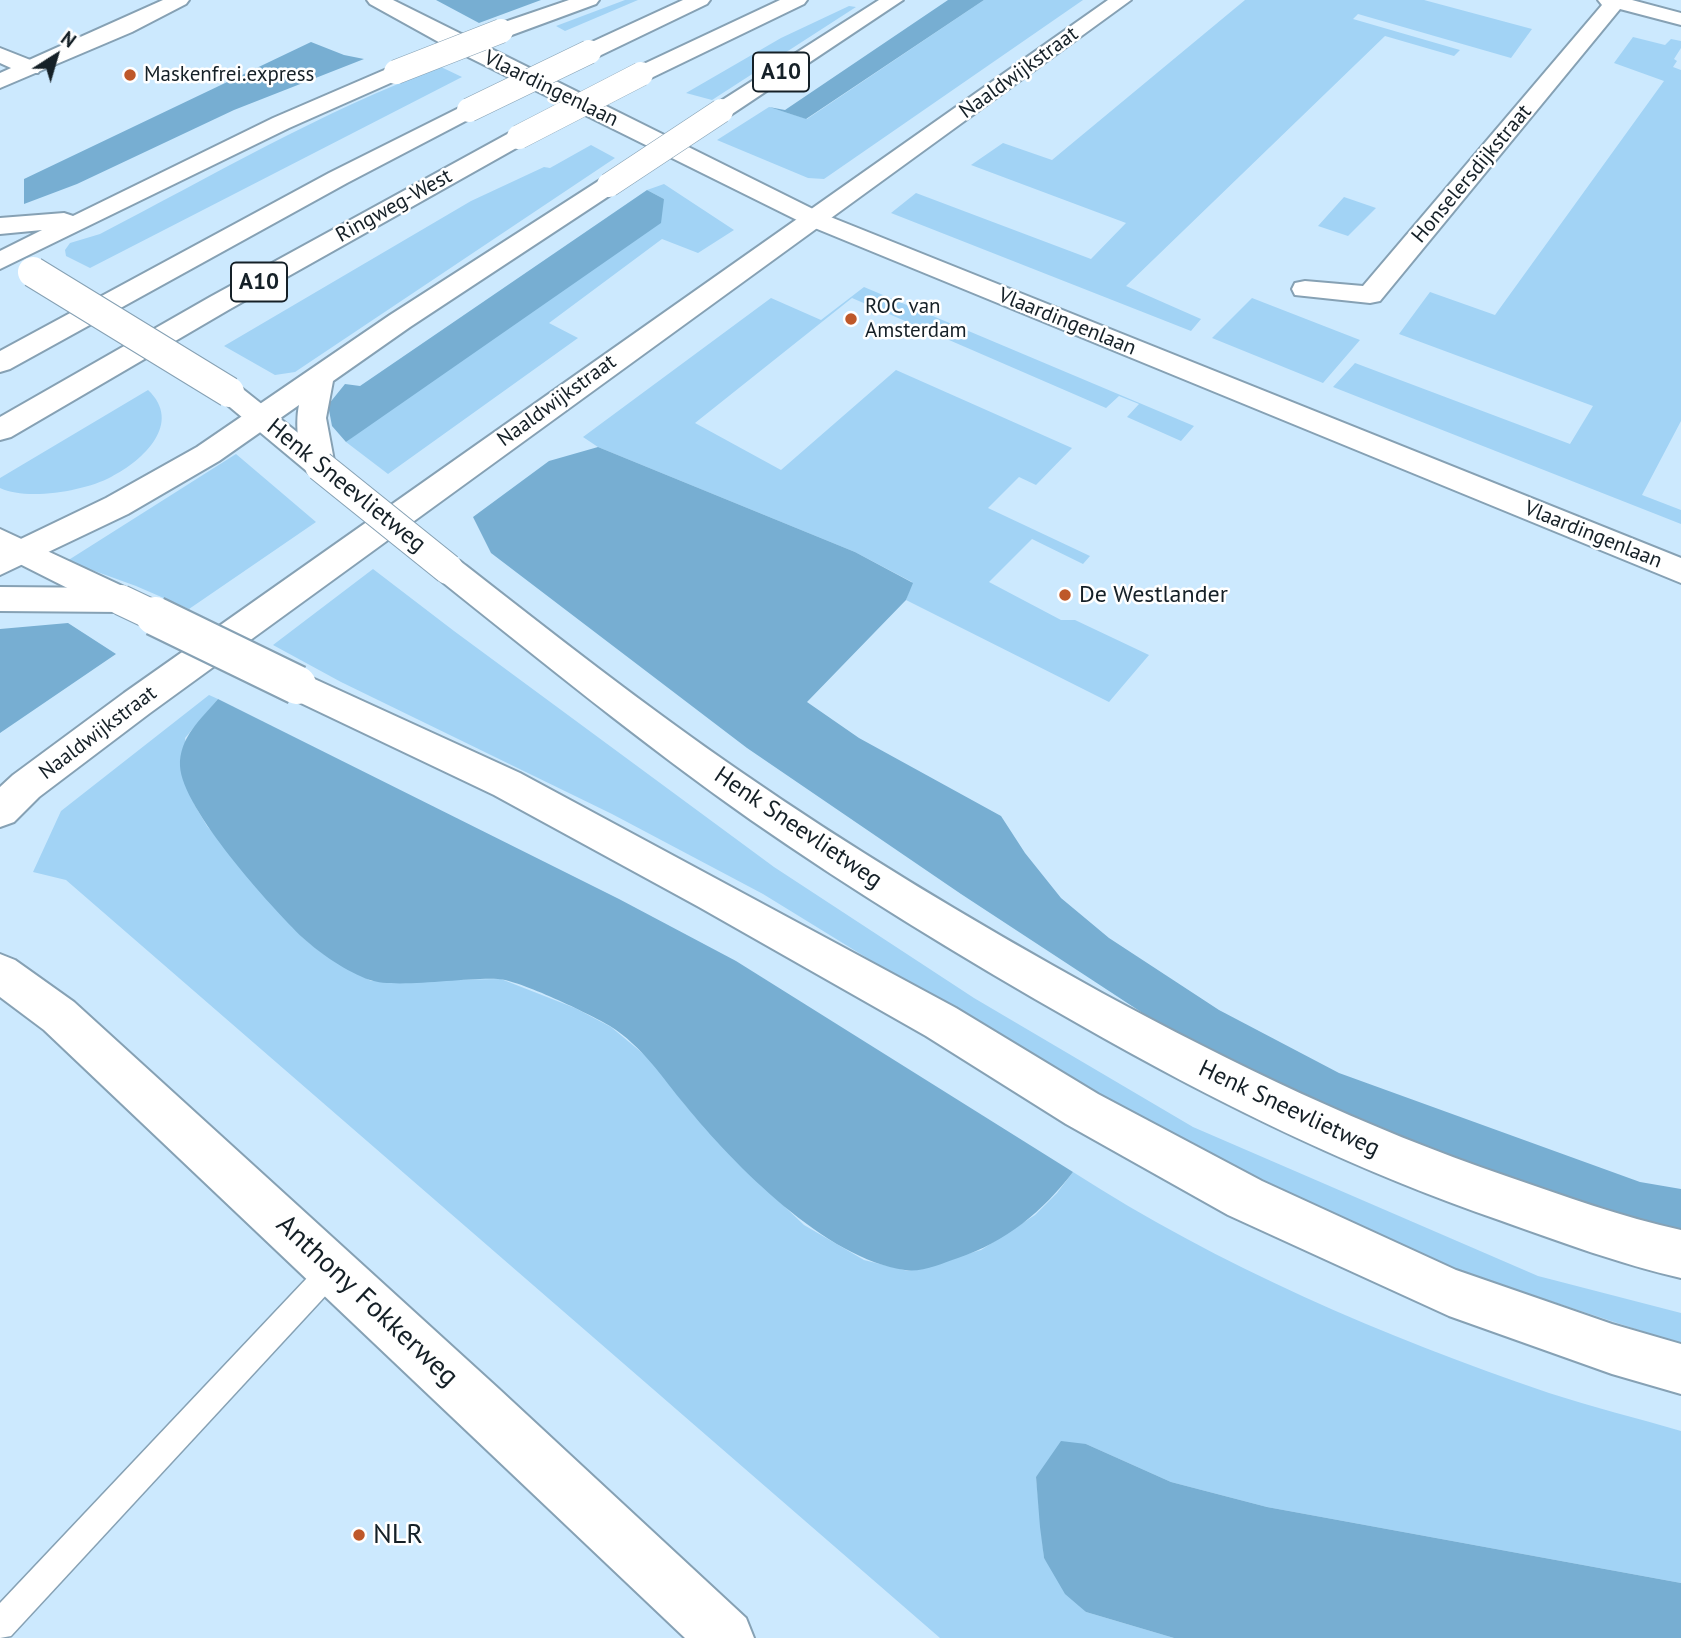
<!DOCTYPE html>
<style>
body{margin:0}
#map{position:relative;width:1681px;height:1638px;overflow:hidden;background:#cce9fe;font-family:"PT Sans",sans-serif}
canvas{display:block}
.north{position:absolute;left:21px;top:21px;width:70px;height:70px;-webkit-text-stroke:5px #fff;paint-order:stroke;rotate:37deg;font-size:19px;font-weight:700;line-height:28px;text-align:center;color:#152027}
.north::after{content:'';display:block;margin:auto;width:24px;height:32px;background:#152027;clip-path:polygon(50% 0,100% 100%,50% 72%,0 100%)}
</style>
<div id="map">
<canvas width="1681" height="1638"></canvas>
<div class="north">N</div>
</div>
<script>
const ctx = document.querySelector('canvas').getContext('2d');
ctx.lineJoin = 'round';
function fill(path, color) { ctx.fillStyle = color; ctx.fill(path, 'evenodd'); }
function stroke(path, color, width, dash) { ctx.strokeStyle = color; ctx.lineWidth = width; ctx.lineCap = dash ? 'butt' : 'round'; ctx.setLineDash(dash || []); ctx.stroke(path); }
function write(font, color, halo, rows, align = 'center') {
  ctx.font = font + ' "PT Sans",sans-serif'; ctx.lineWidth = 5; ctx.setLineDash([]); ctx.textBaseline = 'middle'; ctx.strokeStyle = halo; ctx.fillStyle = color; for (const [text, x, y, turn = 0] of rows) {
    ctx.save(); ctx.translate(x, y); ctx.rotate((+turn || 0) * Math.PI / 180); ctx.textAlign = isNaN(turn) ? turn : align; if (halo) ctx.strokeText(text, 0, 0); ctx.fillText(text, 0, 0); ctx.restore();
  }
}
fill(new Path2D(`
 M625 0H638L565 31 556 26Z
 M984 0H1083L824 179 808 178 717 140 769 107 807 119Z
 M1245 0H1424L1532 29 1511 58 1358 14 1353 19 1460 50 1454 56 1385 36 1126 286 1201 319 1191 331 891 213 916 193 1091 259 1126 223 971 165 1003 143 1052 160Z
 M849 6 856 7 712 100 686 93 781 38Z
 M1633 37 1665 45 1671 39 1681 41V48L1674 59 1677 61 1673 67 1681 70V421L1642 495 1681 510V524L1333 387 1355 363 1570 444 1593 406 1399 334 1430 292 1495 315 1664 81 1614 63Z
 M441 67 462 77 90 268 66 256 65 250 70 243 100 234C212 176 322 111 441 67Z
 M591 145 615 158 295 372 275 375 224 346 471 201 544 167 550 168Z
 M664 184 734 230 698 253 662 239 549 323 578 338 388 474 346 442 664 199 647 190Z
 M1344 197 1376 208 1348 236 1318 226Z
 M864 287 1194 426 1181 441 1127 417 1139 404 1119 396 1106 408 852 298 695 423 781 470 896 370 1072 448 1036 485 1019 477 988 508 1090 556 1083 564 1032 539 989 582 1061 620H1075L1149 655 1109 702 906 600 912 582 855 552 598 447 583 437 771 298 821 320Z
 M1252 298 1360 340 1323 383 1212 338Z
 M148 390C183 423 144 460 111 477 85 491 27 501 0 488V478Z
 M236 454 316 522 189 609 136 586 67 561Z
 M373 569 454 631 774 867 974 998 1193 1127 1538 1276 1681 1313V1344L1444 1266 1163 1140 763 894 612 814 341 682 273 645Z
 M209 695 218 699 185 738 194 804 207 826 302 937 322 953 371 981 501 979 575 1008 611 1027 652 1061 686 1106 743 1167 804 1225 864 1260 908 1271 981 1250 1035 1215 1057 1193 1073 1172C1219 1266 1384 1337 1549 1393 1592 1407 1637 1418 1681 1431V1583L1267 1507 1171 1482 1086 1444 1036 1477 1044 1558 1086 1612 1174 1638H940L66 880 33 872 61 811Z`), '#a2d3f5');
fill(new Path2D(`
 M436 0H541L479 23Z
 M948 0H984L806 119 769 107 785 110Z
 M311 42 344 55 364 59 234 110 77 184 24 204V179Z
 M647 190 664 199 661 223 346 442 332 426 328 405 345 384 360 386Z
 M598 447 855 552 913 583 906 600 807 702 859 738 1001 816 1025 853 1061 898 1109 938 1219 1010 1339 1073 1640 1182 1681 1189V1241L1508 1190 1199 1050 961 894 747 748 491 553 473 517 549 461Z
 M68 623 116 654 0 733V629Z
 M218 699 619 899 736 961 1073 1172C1043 1211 1006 1242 958 1258 943 1263 921 1273 905 1270 826 1259 734 1165 685 1105 661 1076 643 1047 610 1026 590 1014 519 980 498 979 466 977 395 989 370 980 347 972 321 954 303 938 271 907 182 809 180 766 179 738 201 719 218 699Z
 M1061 1441 1086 1444 1171 1482 1267 1507 1681 1583V1638H1174L1086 1612 1065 1594 1044 1558 1040 1527 1036 1477Z`), '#77aed2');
const service = new Path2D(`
 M333 1256 342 1260 346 1269 342 1278 11 1636 0 1638V1603L324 1260Z`);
const minor = new Path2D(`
 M1108 0H1131L150 713 39 797 14 822 0 827V787L13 775 124 693Z
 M1598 0H1632L1681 13V25L1620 9 1380 301 1370 303 1295 295 1292 289 1295 283 1305 281 1363 286 1602 5Z`);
const tertiary = new Path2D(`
 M163 0H189L186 4 132 32 0 88V73Z
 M367 0H393L823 214 1681 558V583L805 224 444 45 370 4Z
 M0 954 15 960 74 1002 499 1389 746 1618 754 1638H685L44 1030 0 997Z`);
const secondary = new Path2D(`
 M0 48 38 63 41 68 38 73H22L0 63Z
 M229 383 239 386 331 459 335 466 331 473 320 476 309 473 219 398 214 392 219 386Z
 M0 529 133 591 138 600 133 609 121 612 109 609 0 554Z
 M448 557 460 561C552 633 645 706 741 772 858 853 979 925 1102 993 1233 1064 1365 1128 1506 1176 1564 1196 1622 1217 1681 1230V1278C1620 1264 1561 1242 1502 1221 1353 1170 1213 1101 1077 1023 966 960 856 893 751 820 643 744 540 660 436 577L431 569 436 561Z
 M297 671 520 773 956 1008 1098 1094 1262 1181 1456 1270 1612 1324 1681 1344V1394L1612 1374 1449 1316 1228 1215 1066 1124 926 1036 699 907 494 795 284 695 279 685 284 675Z`);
const motorway = new Path2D(`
 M569 0H599L596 4 509 36H493L490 31 493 26Z
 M683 0H710L707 4 597 57H581L578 52 581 47Z
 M780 0H807L804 4 649 79H633L630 74 633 69Z
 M879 0H903L729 116H713L709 111 713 106Z
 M396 65 404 67 407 72 404 77 289 128 0 269V251L42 230 0 234V218L64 213 73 216 273 118Z
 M469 103 477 105 481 110 477 115 347 183 10 369 0 372V351L329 173Z
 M519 130 527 132 531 137 527 142 230 309 11 437 0 440V417L210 297 511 132Z
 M609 178 618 180 621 185 618 190 410 327 333 381 326 418 335 466 331 473 320 476 309 473C298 456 295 424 299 405L219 461 128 514 0 575V549L106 498 197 447 390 315 600 180Z
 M0 587 121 588 133 591 138 600 133 609 121 612 0 611Z`);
stroke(service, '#86a1b4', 3);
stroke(minor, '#86a1b4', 4);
stroke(tertiary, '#86a1b4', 4);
stroke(secondary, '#86a1b4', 4);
stroke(motorway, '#86a1b4', 4);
fill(service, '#fff');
fill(minor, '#fff');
fill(tertiary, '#fff');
fill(secondary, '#fff');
fill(motorway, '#fff');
const secondaryBridgeFar1 = new Path2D(`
 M33 272 229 392
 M320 466 448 569
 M121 600 159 618`);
const secondaryBridge = new Path2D(`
 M155 616 297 685`);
const motorwayBridge = new Path2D(`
 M396 72 501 31
 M469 110 589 52
 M519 137 641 74
 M609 185 721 111`);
stroke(secondaryBridgeFar1, '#86a1b4', 32, []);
stroke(secondaryBridge, '#86a1b4', 42, []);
stroke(motorwayBridge, '#86a1b4', 25, []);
stroke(secondaryBridgeFar1, '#fff', 30);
stroke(secondaryBridge, '#fff', 38);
stroke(motorwayBridge, '#fff', 24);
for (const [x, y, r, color] of [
 [130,75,7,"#be582a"],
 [851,319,7,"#be582a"],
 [1065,595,7,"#be582a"],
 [359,1535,7,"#be582a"]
]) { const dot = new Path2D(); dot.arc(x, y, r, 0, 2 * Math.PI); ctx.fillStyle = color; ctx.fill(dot); stroke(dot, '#fff', 2.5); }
write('21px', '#152027', '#fff', [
 ["Naaldwijkstraat",1019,73,-36],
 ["Vlaardingenlaan",551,89,26],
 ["Honselersdijkstraat",1472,174,-50],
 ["Ringweg-West",394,206,-29],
 ["Vlaardingenlaan",1067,322,22],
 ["Naaldwijkstraat",557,401,-36],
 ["Vlaardingenlaan",1593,535,22],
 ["Naaldwijkstraat",98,733,-37]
]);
write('21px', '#152027', '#fff', [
 ["Maskenfrei.express",144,75],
 ["ROC van",865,307],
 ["Amsterdam",865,331]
], 'left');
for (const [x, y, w] of [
 [781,72,56],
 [259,282,56]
]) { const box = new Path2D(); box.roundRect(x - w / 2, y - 19.5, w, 39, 5); ctx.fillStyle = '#fff'; ctx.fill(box); stroke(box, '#152027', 2); }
write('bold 23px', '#152027', null, [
 ["A10",781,72],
 ["A10",259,282]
]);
write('24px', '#152027', '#fff', [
 ["Henk Sneevlietweg",346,486,39],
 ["Henk Sneevlietweg",798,828,34],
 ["Henk Sneevlietweg",1289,1109,25]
]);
write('24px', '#152027', '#fff', [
 ["De Westlander",1079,595]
], 'left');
write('28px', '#152027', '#fff', [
 ["Anthony Fokkerweg",367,1301,43]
]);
write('28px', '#152027', '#fff', [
 ["NLR",373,1535]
], 'left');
</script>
